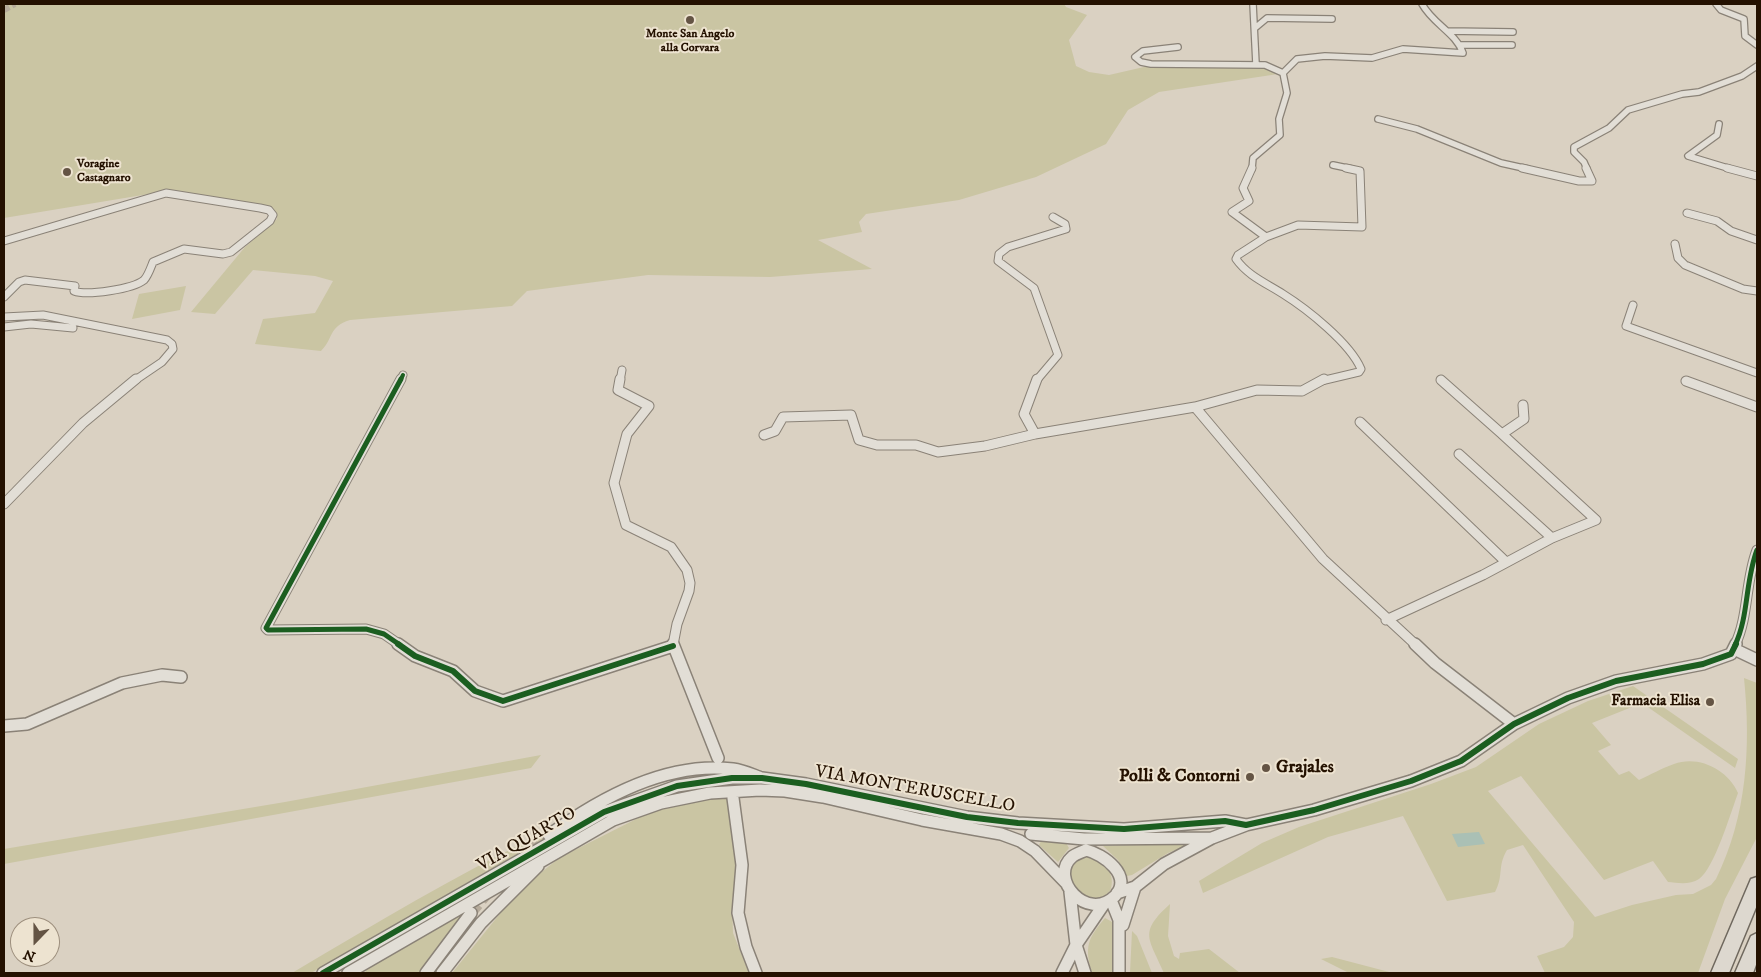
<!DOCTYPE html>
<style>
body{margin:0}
#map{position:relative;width:1761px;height:977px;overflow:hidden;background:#dad1c2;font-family:"IM FELL DW Pica",serif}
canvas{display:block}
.frame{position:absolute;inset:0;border:5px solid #241100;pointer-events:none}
.north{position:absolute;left:10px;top:917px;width:50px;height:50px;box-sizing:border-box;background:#ede3d0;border:1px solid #9d8f7d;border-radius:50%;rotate:202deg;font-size:14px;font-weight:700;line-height:20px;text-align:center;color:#241100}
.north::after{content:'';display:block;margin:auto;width:18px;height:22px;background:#645444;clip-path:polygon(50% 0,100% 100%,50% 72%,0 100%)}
</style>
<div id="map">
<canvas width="1761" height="977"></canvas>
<div class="frame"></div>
<div class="north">N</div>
</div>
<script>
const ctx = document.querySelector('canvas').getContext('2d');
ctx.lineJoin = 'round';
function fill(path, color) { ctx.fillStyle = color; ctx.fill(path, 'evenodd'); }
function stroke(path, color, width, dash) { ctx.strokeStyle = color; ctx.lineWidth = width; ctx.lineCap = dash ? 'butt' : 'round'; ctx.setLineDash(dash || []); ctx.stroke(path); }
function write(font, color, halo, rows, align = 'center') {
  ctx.font = font + ' "IM FELL DW Pica",serif'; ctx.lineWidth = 4; ctx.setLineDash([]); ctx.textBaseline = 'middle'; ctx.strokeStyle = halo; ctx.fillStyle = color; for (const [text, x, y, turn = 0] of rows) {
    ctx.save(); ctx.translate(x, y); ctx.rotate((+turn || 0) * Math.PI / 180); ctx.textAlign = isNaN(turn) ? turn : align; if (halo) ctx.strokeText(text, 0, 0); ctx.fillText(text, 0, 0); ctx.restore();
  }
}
fill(new Path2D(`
 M4 4H1064L1066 7 1087 15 1069 40 1076 66 1089 72 1109 75 1157 64 1262 66 1278 74 1159 92 1128 110 1106 144 1036 177 959 200 866 214 859 222 862 232 818 240 872 269 770 277 648 275 527 291 512 306 350 320C328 327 334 338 321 351L255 344 263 319 315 313 333 281 315 276 253 270 215 314 191 312 245 247 277 219V214L272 209 173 190 4 218Z
 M186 286 180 310 132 319 139 294Z
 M1744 678 1757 683V837L1725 899 1698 973H1545L1537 956 1564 947 1573 937 1574 922 1523 845 1507 850C1497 867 1504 875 1495 892L1447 901 1403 816 1328 837 1203 893 1199 881 1262 843 1299 827 1431 784 1476 767 1539 724 1588 701 1633 686 1738 759 1735 768 1642 703 1592 723 1611 745 1598 751 1619 775 1629 771 1639 780C1650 775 1662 768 1674 764 1699 755 1728 770 1738 793 1731 812 1714 869 1699 879 1690 885 1678 883 1668 882L1653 861 1604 880 1521 776 1488 791 1595 917 1632 905 1676 895 1693 894 1711 885 1716 879C1747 816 1751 747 1744 678Z
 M541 755 531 768 4 864V849L285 802Z
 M726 795 737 865 732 902 733 933 749 973H452L507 905 532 880 559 858 652 811Z
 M544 833 549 839 516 855 311 973H292C375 924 457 874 544 833Z
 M1041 841 1066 843 1069 848 1058 862 1039 845Z
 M1189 842 1190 844 1168 853 1132 875 1127 876 1118 860 1103 846Z
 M1087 856C1104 858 1117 875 1110 891 1084 918 1050 865 1087 856Z
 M1170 904 1168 936 1174 956 1179 959 1180 953 1209 949 1240 973H1164C1149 938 1138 933 1170 904Z
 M467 909 470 912 459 918 419 973H365L368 966Z
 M1105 918 1116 924 1112 955 1114 973H1092C1084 947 1088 938 1105 918Z
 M1132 931 1137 936 1152 973H1130Z
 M1332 957 1393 973H1349L1321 959Z`), '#cac5a3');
fill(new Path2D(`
 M1479 832 1485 844 1458 847 1452 834Z`), '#aac0b5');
stroke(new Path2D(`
 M530 850 549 835
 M471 913 486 895`), '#b6ab9b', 11, [11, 5.5]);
stroke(new Path2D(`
 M4 10 15 4`), '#b6ab9b', 6, [6, 3]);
const minorFar3 = new Path2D(`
 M1253 4 1256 64
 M1716 4 1721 10 1744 19 1745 36 1757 45
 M1255 28 1267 18 1332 19
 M1447 31 1513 32
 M1459 45H1512
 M1178 47 1143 51 1135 57 1141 62 1151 64 1265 65 1283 73 1287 93 1279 119 1280 135 1253 158 1252 169
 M1283 73 1297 59 1325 56 1372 58 1403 49 1463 53C1456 33 1433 24 1422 4
 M1378 119 1417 129 1501 163 1528 169
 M1719 124 1717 135 1688 156 1731 169
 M1333 165 1352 169
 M1587 169 1584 162 1574 152V147L1609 128 1628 110 1682 94 1699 92 1742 76 1757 66`);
const minorFar2 = new Path2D(`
 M1252 168 1243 188 1249 201 1232 212 1266 237
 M1522 168 1579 181H1592L1586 168
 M1727 168 1757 176
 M1687 213 1717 221 1731 231 1757 240
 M4 241 166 193 260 208 269 210 273 215 270 221 231 252 223 254 184 249 153 262C151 267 148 276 144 280 133 289 87 296 74 291L75 286 25 280 19 282 4 297
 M1675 244 1678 258 1685 265 1743 289 1757 291
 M1633 305 1626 326 1757 373
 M4 317 43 315 167 340 172 344 173 349 162 362 134 381
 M4 327 31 324 73 328
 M400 381 403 375
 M620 381 622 370
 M1036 381 1058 355 1034 288 998 261 999 254 1008 247 1066 229 1065 224 1053 217
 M1321 381 1359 372 1361 369C1350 343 1307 309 1283 294 1266 283 1248 276 1236 259L1238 255 1266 237 1298 225 1362 227 1360 171 1346 168`);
const minorFar1 = new Path2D(`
 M620 379 618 390 649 406 627 434 614 483 626 525 671 547 687 570 690 583 689 591 677 624 673 645
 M1441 380 1502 434
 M1686 381 1757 407
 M1195 407 1323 559 1416 645
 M1360 422 1506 562
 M1035 434 1195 407 1257 390 1302 391 1324 379
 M764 435 775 431 783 417 851 415 859 440 877 445H916L938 452 985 446 1035 434 1024 414 1037 379
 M1459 454 1552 538
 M4 504 83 423 136 379
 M1386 620 1483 575 1552 538 1596 520 1502 434 1524 419 1523 405
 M400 645 384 634 366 629 268 630 266 628 401 379
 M1735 645C1749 616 1745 581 1757 550`);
const minor = new Path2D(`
 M398 644 415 656 453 671 475 691 503 701 673 646
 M673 644 718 758
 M1415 644 1435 663 1514 724
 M1734 649 1757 660
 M4 726 27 724 122 683 162 675 181 677
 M733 798 742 865 738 913 746 947 756 973
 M1031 834 1084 839 1212 838
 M549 835C601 797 667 761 733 769 742 770 751 774 759 777
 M1086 850C1103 854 1134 876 1115 896 1087 923 1048 878 1072 857 1075 854 1082 852 1086 850Z
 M1070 892 1076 945 1085 973
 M1117 893 1135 887 1164 864 1212 838 1246 825
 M1111 900 1119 920V973
 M1123 925 1135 887
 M323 973 604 812 677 786 732 778H762L806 784 967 817 1018 823 1124 829 1225 821 1246 825 1314 810 1411 781 1461 761 1514 724 1568 698 1616 681 1703 664 1731 654 1736 644
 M348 973 613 820 661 803 710 793 760 790 785 791 823 797 922 820 1001 834 1020 841 1035 851 1066 883
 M426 973 471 913
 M442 973 481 923 538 866
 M1062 973 1076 945 1104 904`);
const highway = new Path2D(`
 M1757 877V905L1729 973H1711L1751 879Z
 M1757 933V962L1753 973H1735L1751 936Z`);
stroke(minorFar3, '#8a8277', 8);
stroke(minorFar2, '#8a8277', 9);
stroke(minorFar1, '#8a8277', 11);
stroke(minor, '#8a8277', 14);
stroke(highway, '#6f685e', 3);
stroke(minorFar3, '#e2ded6', 5.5);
stroke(minorFar2, '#e2ded6', 7);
stroke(minorFar1, '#e2ded6', 9);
stroke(minor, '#e2ded6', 11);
fill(highway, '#ddd8cf');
stroke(new Path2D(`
 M400 381 403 375`), '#1b5e20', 4);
stroke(new Path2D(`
 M400 645 384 634 366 629 268 630 266 628 401 379
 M1735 645C1749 616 1745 581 1757 550`), '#1b5e20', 5);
stroke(new Path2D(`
 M398 644 415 656 453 671 475 691 503 701 673 646
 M323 973 604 812 677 786 732 778H762L806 784 967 817 1018 823 1124 829 1225 821 1246 825 1314 810 1411 781 1461 761 1514 724 1568 698 1616 681 1703 664 1731 654 1736 644`), '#1b5e20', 6);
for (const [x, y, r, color] of [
 [690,20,5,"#645444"],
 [67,172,5,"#645444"],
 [1710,702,5,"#645444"],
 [1266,768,5,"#645444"],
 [1250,777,5,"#645444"]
]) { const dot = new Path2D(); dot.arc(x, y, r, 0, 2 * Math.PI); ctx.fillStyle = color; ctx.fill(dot); stroke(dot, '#ede3d0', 2); }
write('bold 12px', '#241100', '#ede3d0', [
 ["Monte San Angelo",690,35],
 ["alla Corvara",690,49],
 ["Voragine",77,165,"left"],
 ["Castagnaro",77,179,"left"]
]);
write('bold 15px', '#241100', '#ede3d0', [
 ["Farmacia Elisa",1700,702]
], 'right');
write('bold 18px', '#241100', '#ede3d0', [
 ["Grajales",1276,768],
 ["Polli & Contorni",1240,777,"right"]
], 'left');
write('18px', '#241100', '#ede3d0', [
 ["VIA MONTERUSCELLO",915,790,10],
 ["VIA QUARTO",527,840,-30]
]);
</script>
